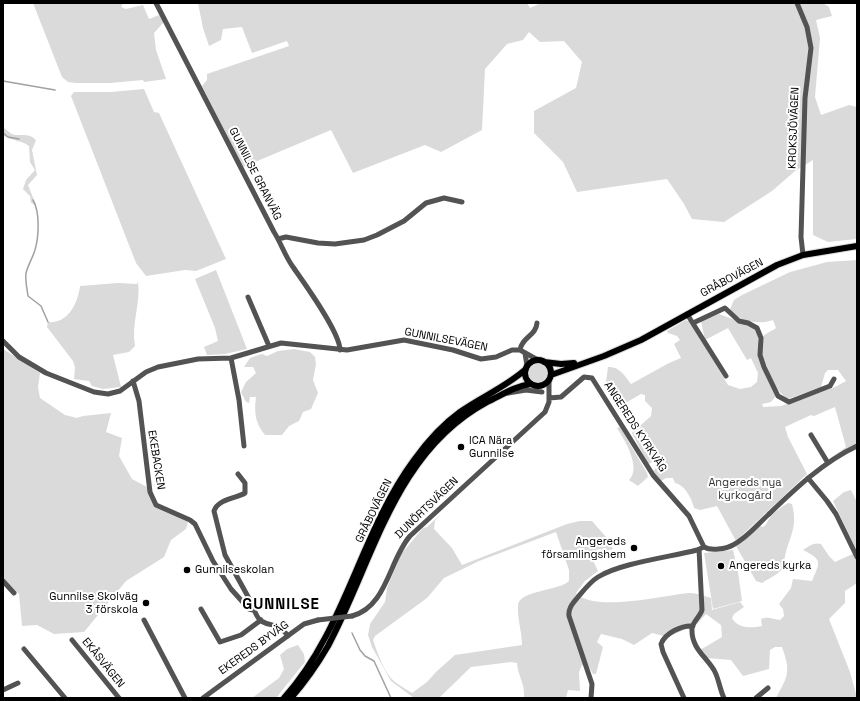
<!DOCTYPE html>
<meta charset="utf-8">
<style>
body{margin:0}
#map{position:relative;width:860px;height:701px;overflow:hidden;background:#fff;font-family:"Space Grotesk",sans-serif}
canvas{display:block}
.frame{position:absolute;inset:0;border:4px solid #000;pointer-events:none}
</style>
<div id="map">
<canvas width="860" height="701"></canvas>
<div class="frame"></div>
</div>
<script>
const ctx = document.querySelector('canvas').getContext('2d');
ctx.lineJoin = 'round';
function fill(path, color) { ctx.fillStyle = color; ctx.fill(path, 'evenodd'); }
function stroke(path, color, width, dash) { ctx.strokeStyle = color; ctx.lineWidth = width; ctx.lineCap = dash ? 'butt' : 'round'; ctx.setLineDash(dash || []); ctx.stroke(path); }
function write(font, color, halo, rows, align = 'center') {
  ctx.font = font + ' "Space Grotesk",sans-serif'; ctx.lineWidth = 4; ctx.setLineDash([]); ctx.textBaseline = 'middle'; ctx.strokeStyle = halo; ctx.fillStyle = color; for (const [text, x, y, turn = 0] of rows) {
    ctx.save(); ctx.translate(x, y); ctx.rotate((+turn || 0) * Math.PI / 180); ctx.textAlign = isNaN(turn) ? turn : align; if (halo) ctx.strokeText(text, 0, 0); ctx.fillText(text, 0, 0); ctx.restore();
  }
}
fill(new Path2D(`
 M33 3H123L121 7 126 9 143 5 149 19 159 15 164 22 154 33 156 50 166 79 144 82 143 80 110 83H76L68 82 62 77Z
 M198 3H527L530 8 541 3H823L829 7 832 16 816 20 820 38 815 97 821 115 849 105 857 107V239L828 242 813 235V160L795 171 772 191 724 222 692 219 684 204 667 179 577 192 563 162 534 133V111L576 88 582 62 564 41 540 42 529 32 523 40 507 44 485 69 482 130 441 152 425 145 353 173 331 130 243 167 202 86 207 80V74L289 46 287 41 252 53 242 27 223 29 221 40 209 46 203 28Z
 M144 89 154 112 159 113 226 259 196 271 185 270 146 276 136 263 71 96 74 92H111Z
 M3 127C7 130 12 136 17 135 25 135 30 134 36 140L32 150 37 175 28 185 36 205 31 203 30 196 23 189 26 180 35 170 30 162 29 146C21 140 11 141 3 135Z
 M857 260V444L828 460 846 447 835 407 814 416 811 415 785 427 788 437 807 474 736 541 717 506 700 510 694 508C692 499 685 485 675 483L673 478H666L661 481 653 471 663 461 660 457 649 464 647 462 632 433 651 416 652 408 645 401V395L641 394 620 406 606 382 608 367C619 366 625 376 631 384L669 363 681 358 674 344 680 340 677 336 668 333 667 331 686 320 690 322 728 385 740 389 751 387 757 382 758 373 751 358 747 360 728 328 705 340 701 321 719 314 754 327 758 337V353L776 396 771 402 762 404 763 407 781 406 835 387 846 381 838 370H828L825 373 821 387 788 399C774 391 757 356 762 339 764 333 771 332 776 328L773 320C759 325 738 322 730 309L734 300 742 295 790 272 827 262Z
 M216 270 247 349 225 354 207 355 204 347 218 341 215 328 195 279Z
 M138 281C141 303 131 324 135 346L129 352 113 355 121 387 103 389 92 386 89 381 74 379 75 367 73 361 47 327 48 322C68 324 78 303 80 286L118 283 137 284Z
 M3 349 40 373 38 387 40 398 65 415 77 418 83 416 111 413 106 432 122 438 119 456 132 479 147 487 154 505 188 522 186 529 171 540 164 557 126 581 84 632 54 634 37 625 22 626 19 594 3 578Z
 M294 349 310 352 315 357 316 364 313 380 318 393 311 409 303 412 299 421 289 426 282 435H265C255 423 254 412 256 397H250L249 403 246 402 241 392 246 382 256 373 253 367H244L250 358 262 354 267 356 278 351Z
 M528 373a10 10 0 1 1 20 0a10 10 0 1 1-20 0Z
 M620 427 647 473 648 477 638 486 629 480C642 468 624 439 617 428Z
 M851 490 857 502V551L833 501 844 492Z
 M788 503 792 504C798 527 790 535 785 556 784 560 785 565 783 568 778 575 769 578 762 583L756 581 736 546 760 526 763 527C767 524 767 522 769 519 774 512 781 507 788 503Z
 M441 514 435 521 434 529 452 548 462 565 567 524 580 521H592L607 538 613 549C603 553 601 544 590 554L598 571 585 581 576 593C594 613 664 595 690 593 696 593 705 596 711 598L712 610 740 602 744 607 734 614 732 618C738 629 751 628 762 626L761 619C768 616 773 619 780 620L784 616 783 609 779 604 791 588 793 579 812 581C820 562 823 560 803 550 809 546 814 542 821 544L829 556 835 562 857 552V583L845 591V603L829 619 850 672 857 698H776C788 676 791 672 782 647H775L770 650 769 669 743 676 731 660 707 658 700 650 722 637 721 625 706 614 697 624 668 637 652 633 634 645 622 639 601 634 597 642 603 647 596 674H593L588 665H582L579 672 580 691 568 690 566 698H524C525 682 518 677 517 663L511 662 471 667 439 698H414L391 681 372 647 368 635 370 624 385 602 387 588 401 554 423 528 427 527ZM556 532 569 570V581C559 591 520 590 518 605 517 618 522 632 522 645L455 655 436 672 427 682 412 693C406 689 400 686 395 682 384 673 378 654 373 640L375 636 427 598 444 578 479 561Z
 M733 550 738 572 742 601 713 609 704 553Z
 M298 645 304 654 305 662 276 698H252L279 678 284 669 280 655 287 649Z`), '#dadada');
stroke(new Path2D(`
 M3 81 55 90
 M3 133 8 137 19 139
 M33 200C40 212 39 236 35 250 33 257 28 265 26 273 25 281 27 288 28 296L41 306 48 322
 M352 633 360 650 365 656 374 661 391 698`), '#a1a1a1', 1.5);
const major = new Path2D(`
 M525 373a13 13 0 1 1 26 0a13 13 0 1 1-26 0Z
 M544 362 561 364 574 363
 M551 375 604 356 641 340 777 265 803 255 857 246
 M284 698C346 629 360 533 414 460 427 442 442 425 460 412 481 397 506 387 526 369
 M291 698C305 682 317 665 328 646 374 560 394 452 487 402 502 395 515 386 531 384`);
stroke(major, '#dbdbdb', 8);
stroke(new Path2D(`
 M156 3 274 232C281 243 285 256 293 267 304 283 340 332 340 350
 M797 3 807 27 811 48 805 98 801 237 803 255
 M278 239 286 237 318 243 335 244 364 240 377 235 404 221 426 203 444 198 462 202
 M248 297 269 346
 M687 314 726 376
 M693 323 725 308 739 321 748 323 757 328 761 338 760 355 764 367 778 396 789 402 830 386 834 379
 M3 341 19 357 46 373 94 392 108 394 120 391 146 372 158 367 198 359 231 358 281 343 347 350 404 340 453 350 481 359 496 357 512 350H520L538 360
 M520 350C522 337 536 336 537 323
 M525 353 527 366
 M231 358 239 400 244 446
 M133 381 139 401 150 492 156 505 190 520 195 524 213 561 231 589 249 609 253 610
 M508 393 526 390 542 392
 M549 398 561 397 584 377 592 378 653 475 689 516 704 547
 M811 435 828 463
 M238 474 245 483V493C235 499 218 499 214 511L225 555 251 602C254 608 255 616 261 621 273 628 277 621 288 636
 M808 478 827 501 836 514 857 557
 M704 547C711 551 726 549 733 545 747 538 757 525 768 515 795 489 823 462 857 446
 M699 549 702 610C700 617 692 622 692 629 691 649 708 658 715 672 719 680 720 690 724 698
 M3 581 14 593
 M201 609 220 642 241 635 261 620
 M352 616C387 607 389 560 410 536L545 412 549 402V379
 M144 620 185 698
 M72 640 119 698
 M24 649 65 698
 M3 690 18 683
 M203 698 304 624 318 620
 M591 698 592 684 569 616C568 608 573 603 578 597 584 590 590 582 598 577 620 563 670 557 697 550L704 547
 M684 698 663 652 661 644C665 633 682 625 693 626
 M756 698 768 688`), '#535353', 5);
stroke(major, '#000', 6);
stroke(new Path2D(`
 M318 620 352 616`), '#535353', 5);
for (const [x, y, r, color] of [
 [461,447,4,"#000"],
 [634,548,4,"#000"],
 [721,566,4,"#000"],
 [187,570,4,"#000"],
 [146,603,4,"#000"]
]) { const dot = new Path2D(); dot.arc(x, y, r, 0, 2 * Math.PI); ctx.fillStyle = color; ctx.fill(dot); stroke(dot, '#fff', 1.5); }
write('11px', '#000', '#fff', [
 ["KROKSJÖVÄGEN",794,128,-88],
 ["GUNNILSE GRANVÄG",255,174,63],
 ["GRÅBOVÄGEN",732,278,-28],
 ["GUNNILSEVÄGEN",446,340,11],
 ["ANGEREDS KYRKVÄG",635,427,57],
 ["EKEBACKEN",156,460,81],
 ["DUNÖRTSVÄGEN",427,508,-44],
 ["GRÅBOVÄGEN",374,511,-64],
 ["EKEREDS BYVÄG",254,648,-36],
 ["EKÅSVÄGEN",103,663,51]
]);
write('11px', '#000', '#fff', [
 ["ICA Nära",469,441],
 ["Gunnilse",469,454],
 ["Angereds",626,542,"right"],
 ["församlingshem",626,555,"right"],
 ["Angereds kyrka",729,566],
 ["Gunnilseskolan",195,570],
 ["Gunnilse Skolväg",138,597,"right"],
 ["3 förskola",138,610,"right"]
], 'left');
write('11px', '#313131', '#fff', [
 ["Angereds nya",745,483],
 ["kyrkogård",745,496]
]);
ctx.letterSpacing = '1px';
write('bold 15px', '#000', '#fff', [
 ["GUNNILSE",281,605]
]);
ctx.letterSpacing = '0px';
</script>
